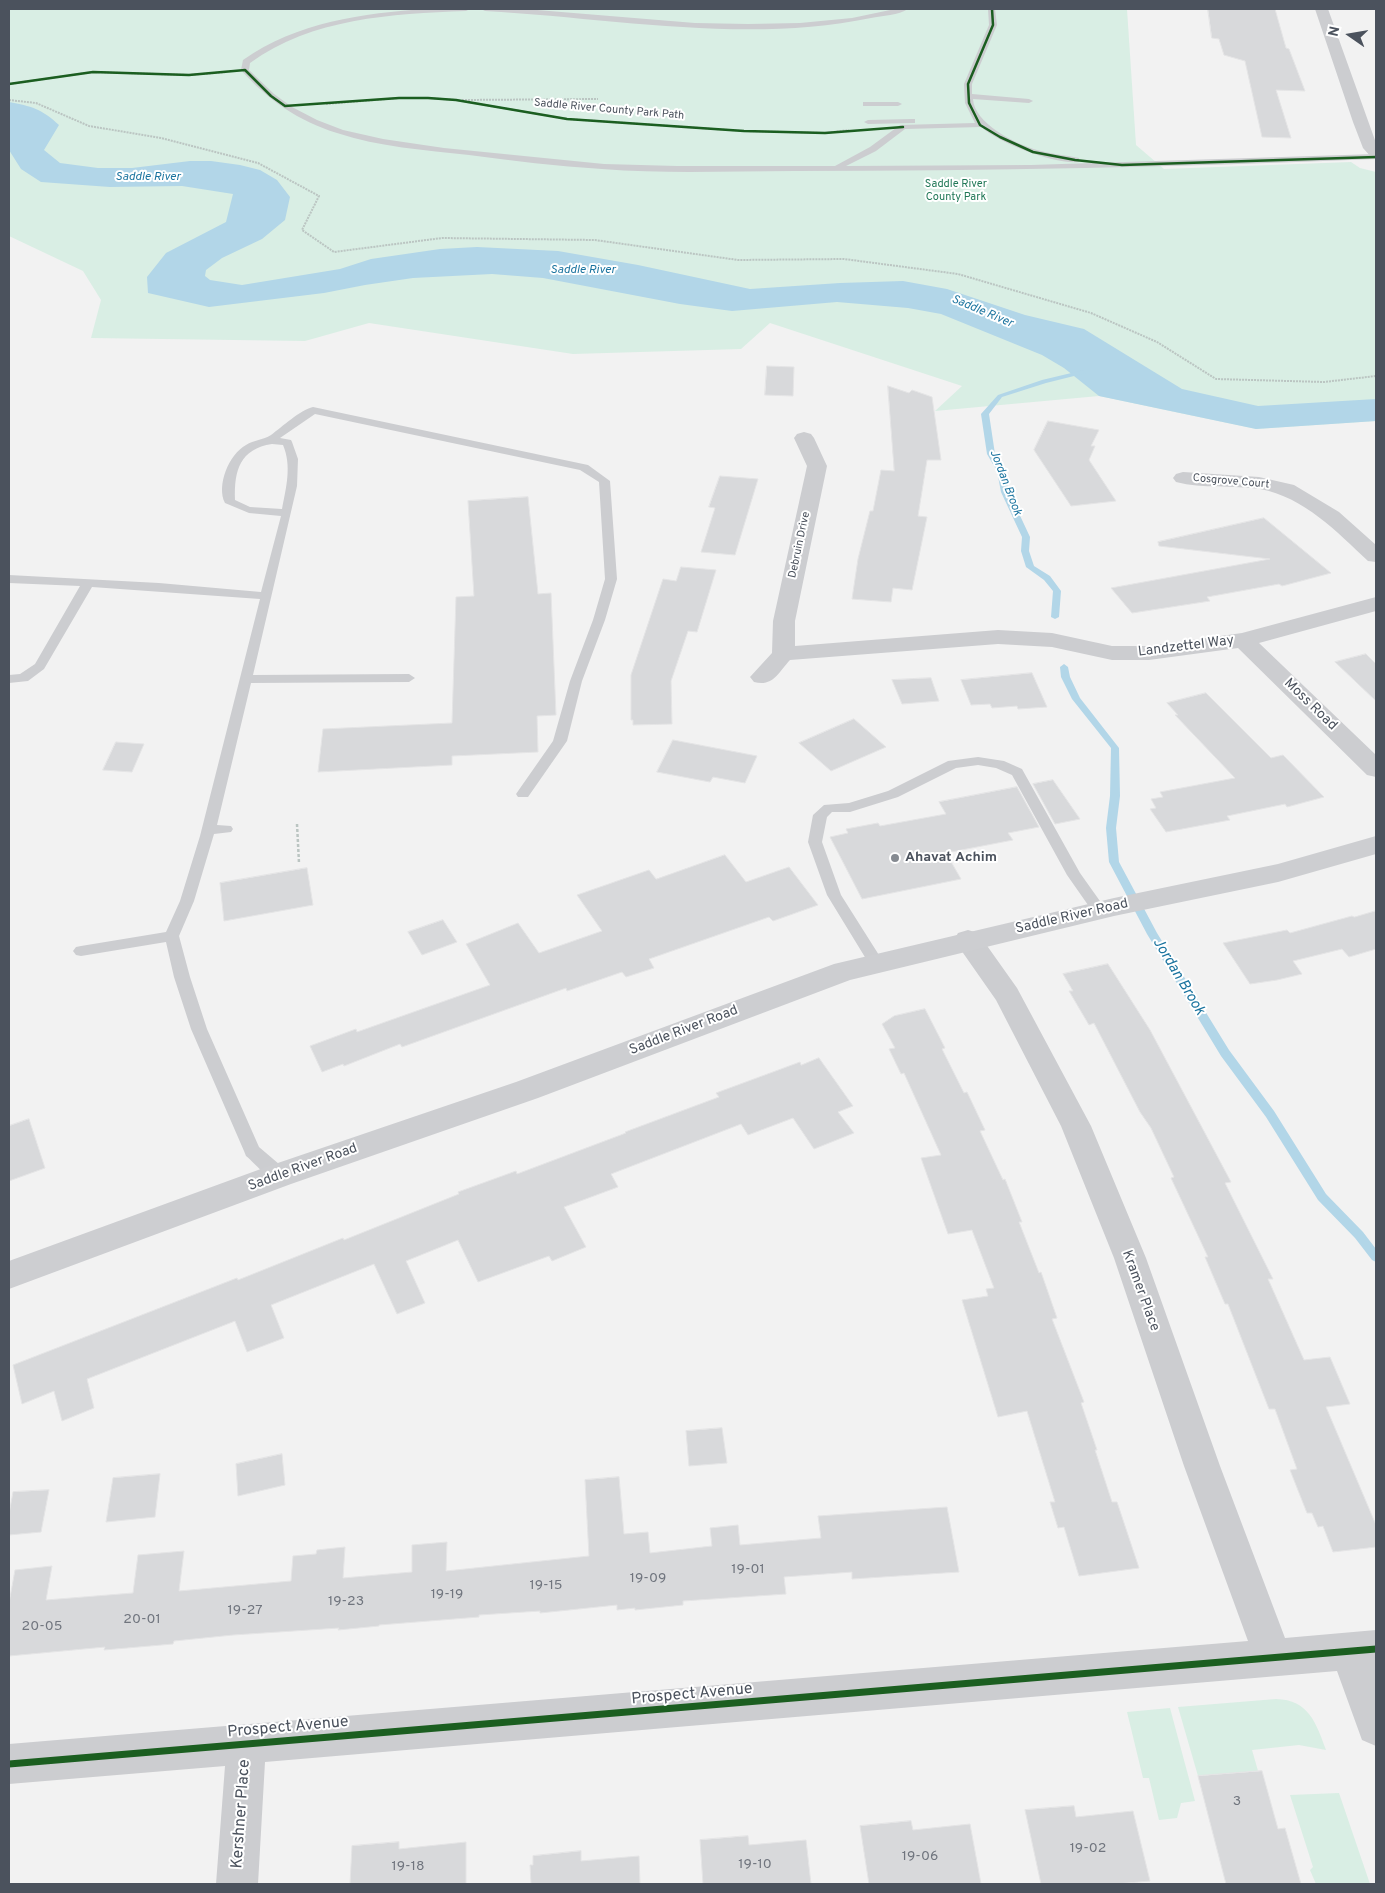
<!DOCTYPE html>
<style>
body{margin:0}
#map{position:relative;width:1385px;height:1893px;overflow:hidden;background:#f2f2f2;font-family:Overpass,sans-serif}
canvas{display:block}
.frame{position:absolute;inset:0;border:10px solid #4b525d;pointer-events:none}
.north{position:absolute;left:1325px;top:10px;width:50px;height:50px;-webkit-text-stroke:4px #fff;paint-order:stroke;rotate:283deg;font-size:14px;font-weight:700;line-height:20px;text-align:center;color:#4b525d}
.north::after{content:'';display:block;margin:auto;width:18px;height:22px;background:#4b525d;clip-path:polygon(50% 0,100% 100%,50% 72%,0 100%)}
</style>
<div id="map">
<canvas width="1385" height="1893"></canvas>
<div class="frame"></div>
<div class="north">N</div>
</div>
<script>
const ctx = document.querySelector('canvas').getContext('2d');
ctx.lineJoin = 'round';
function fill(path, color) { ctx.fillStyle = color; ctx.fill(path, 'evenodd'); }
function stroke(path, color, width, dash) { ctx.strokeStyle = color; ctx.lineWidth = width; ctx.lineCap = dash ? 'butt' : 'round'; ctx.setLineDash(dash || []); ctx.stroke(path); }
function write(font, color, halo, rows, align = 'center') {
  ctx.font = font + ' Overpass,sans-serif'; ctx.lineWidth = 4; ctx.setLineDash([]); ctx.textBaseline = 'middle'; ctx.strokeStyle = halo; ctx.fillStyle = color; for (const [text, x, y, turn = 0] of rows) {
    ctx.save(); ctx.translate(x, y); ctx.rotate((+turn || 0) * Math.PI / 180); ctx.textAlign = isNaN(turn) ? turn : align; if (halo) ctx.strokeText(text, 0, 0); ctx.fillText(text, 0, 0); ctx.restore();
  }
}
fill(new Path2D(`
 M9 9H1127L1136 145 1164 169 1351 162 1360 168 1376 172V421L1256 429 1099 396 935 411 962 386 770 323 741 349 573 354 369 323 305 341 91 338 101 300 83 271 9 236Z
 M1276 1699C1309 1700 1316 1723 1326 1750L1299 1745 1252 1750 1258 1771 1198 1776 1178 1707Z
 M1170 1708 1195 1801 1181 1803 1177 1818 1159 1820 1149 1778H1143L1127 1712Z
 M1339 1793 1370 1884H1316L1310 1870 1313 1867 1290 1795Z`), '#d9eee4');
fill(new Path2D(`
 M9 102C31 106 42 109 59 125L44 150 60 163 98 168H132L190 161H211L240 165 260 170 277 180 290 197 285 220 262 239 222 258 206 270 205 276 210 280 242 285 340 269 371 259 440 249 477 247 558 251 638 265 750 289 840 283 903 281 947 289 1025 315 1084 329 1182 389 1258 406 1376 399V421L1256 429 1099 396 1064 368 1042 355 941 314 908 308 837 302 732 311 680 304 543 278 492 274 413 278 365 285 324 293 209 307 148 293 147 277 166 253 226 222 233 194 182 186 110 187 41 182 21 169 9 150Z`), '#b2d6e8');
fill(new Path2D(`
 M1084 370 1087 372 1086 373 1046 383 1002 397 989 414 995 454 1005 471 1009 492 1030 537 1029 551 1034 566 1050 576 1061 591 1059 617 1055 619 1051 617 1053 591 1044 580 1026 567 1021 551 1022 537 1001 492 997 471 987 454 981 414 998 395 1042 380Z
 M1064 664 1068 667 1070 677 1080 698 1119 748 1120 796 1116 828 1119 862 1157 933 1229 1050 1274 1111 1326 1194 1363 1232 1376 1249V1262L1372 1260 1355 1238 1318 1200 1266 1117 1221 1056 1147 934 1109 862 1106 828 1110 796 1111 748 1072 699 1061 677 1060 667Z`), '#b2d6e8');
const building = new Path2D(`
 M1208 9H1275L1286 48 1289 49 1305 91 1276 90 1291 138 1262 137 1245 61 1224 55 1219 39 1212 38Z
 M767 366 794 367 793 396 765 395Z
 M888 386 909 393 912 390 932 397 941 460H927L918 516 927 517 912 590 893 588 891 602 852 599 858 559 870 511H873L881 470 894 471Z
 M1048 421 1099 430 1091 446H1095L1089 460 1116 501 1071 506 1034 450Z
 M720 476 758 479 735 555 701 552 715 508 709 507Z
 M528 497 538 594 551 593 556 715 537 716 538 752 452 756V765L318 772 323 729 452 723 456 597 474 596 468 501Z
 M1264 518 1331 573 1282 586 1279 584 1207 597 1210 601 1132 613 1111 588 1270 559 1159 546 1158 542Z
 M681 567 716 570 697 632 688 631 671 681 672 724 633 725V720H631V675L663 579 676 581Z
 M1366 654 1376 664V701L1335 662Z
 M1032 673 1047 707 1018 709 1017 706 992 708 990 704 971 705 961 680Z
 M931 678 939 701 902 704 892 680Z
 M1206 693 1271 758 1283 755 1324 797 1287 807 1285 804 1227 816 1230 820 1166 832 1150 809 1156 808 1151 799 1163 797 1160 792 1235 778 1175 715H1178L1167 703Z
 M854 719 886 747 831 771 799 743Z
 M673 740 757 756 745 783 713 777 710 782 657 772Z
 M116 742 144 744 132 772 103 770Z
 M1053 780 1080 819 1055 824 1033 784Z
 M1017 787 1039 827 1008 833 1013 840 946 853 961 879 862 899 830 837 848 833 846 829 878 823 880 826 946 814 939 802Z
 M725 855 746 882 789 867 818 905 773 921 769 917 649 959 654 968 626 977 622 972 567 991 566 988 402 1047 400 1044 344 1066 343 1064 322 1072 310 1046 356 1029 357 1032 490 985 466 944 518 923 539 953 602 931 577 895 649 870 656 879Z
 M307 868 313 905 224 921 220 883Z
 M1376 911V949L1349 957 1342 949 1293 961 1302 974 1277 980 1250 984 1223 943 1287 930 1290 933 1352 916 1354 917Z
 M443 920 457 942 422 955 408 932Z
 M1108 964 1150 1030 1231 1182 1225 1183 1273 1279H1268L1304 1360 1330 1357 1350 1404 1326 1407 1376 1525V1547L1333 1552 1323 1526 1318 1527 1312 1513H1307L1290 1470 1297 1469 1275 1409H1269L1228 1304H1225L1205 1257H1208L1171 1178 1174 1177 1151 1128 1140 1112 1094 1023 1089 1025 1069 991H1073L1063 974Z
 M925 1009 945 1048 942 1049 964 1093 967 1092 985 1130 980 1131 1003 1180 1005 1179 1022 1222H1019L1039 1273 1041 1272 1057 1318 1052 1319 1084 1402 1081 1403 1097 1450H1095L1112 1502H1117L1139 1568 1079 1576 1064 1527 1058 1528 1050 1502H1055L1027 1411 998 1417 962 1300 988 1296 986 1289 994 1288 972 1230 948 1234 921 1158 941 1155 904 1073 901 1074 889 1049 895 1048 882 1024 894 1016Z
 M819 1058 853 1106 838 1112 854 1133 814 1149 793 1118 748 1135 741 1124 611 1174 618 1187 564 1207 586 1247 552 1261 549 1256 478 1282 458 1240 406 1261 425 1303 397 1314 374 1264 271 1305 284 1338 247 1352 235 1321 87 1379 94 1408 62 1421 54 1391 22 1404 13 1365 237 1278 238 1280 343 1238 344 1240 459 1194 458 1192 516 1171 517 1174 626 1133 625 1132 719 1097 716 1093 800 1062 801 1065Z
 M29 1119 45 1168 9 1181V1126Z
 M722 1428 727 1463 689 1466 686 1431Z
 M282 1454 285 1485 238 1496 236 1464Z
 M160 1474 155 1517 106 1522 113 1478Z
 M619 1477 624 1534 648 1532 650 1553 712 1546 710 1528 738 1525 740 1545 821 1538 818 1516 947 1507 959 1572 852 1579V1572L784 1577 786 1594 683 1601V1605L635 1610V1608L617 1610V1605L540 1613V1611L479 1615V1617L379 1625V1626L338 1630 339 1628 233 1635 174 1641 173 1644 104 1650 105 1647 9 1656V1603L15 1570 52 1566 46 1600 133 1593 138 1555 184 1551 179 1591 291 1581 293 1556 316 1554 317 1550 345 1547 343 1578 412 1572V1545L447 1542 446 1571 589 1556 585 1480Z
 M49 1490 41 1532 9 1535V1514L13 1492Z
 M1262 1771 1278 1829 1285 1828 1301 1884H1226L1198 1776Z
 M1074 1806 1076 1817 1133 1811 1150 1881 1116 1884H1041L1025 1810Z
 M911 1821 913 1830 970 1824 981 1884H869L860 1826Z
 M748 1836 749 1845 806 1840 811 1884H703L700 1840Z
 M399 1842V1849L466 1842V1884H350L352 1846Z
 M581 1851V1861L639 1856 640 1884H531L530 1865H533V1856Z`);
fill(building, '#d8d9db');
stroke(building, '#e4e4e5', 1);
stroke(new Path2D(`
 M9 84 93 72 189 75 227 72
 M9 100 36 103 89 126 161 138 258 163 319 196 302 230 334 252 442 238 595 240 738 260 844 259 958 274 1091 313 1157 342 1216 379 1324 382 1376 376
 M462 100 598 99
 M326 104 399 98H428L456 100 567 119 744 131 825 133 849 130`), '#bbc5c2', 2, [2, 1]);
stroke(new Path2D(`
 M297 824 299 863`), '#bbc5c2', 2.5, [3, 2]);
fill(new Path2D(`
 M427 9H470L466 11C391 14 312 18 250 63L249 70 274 94 292 107 317 120 343 130 383 139 444 148 604 164 677 166H835L870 147 900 125 975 123 965 103 964 84 989 25 988 9H995L997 25 972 84V94L1029 99 1033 101 1029 103 973 99C974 123 1015 144 1037 150 1050 154 1065 155 1079 158V162C1055 165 999 143 981 127L905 129 876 151 846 166 1031 165 1376 154V159C1182 167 988 171 794 171 730 171 666 174 602 169 557 166 513 161 469 155 425 150 379 147 337 133 298 121 268 100 241 70L243 60C297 22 363 13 427 9Z
 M481 9 537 10 695 23 748 24 800 23 852 18 895 9H908C899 15 882 16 871 18 747 44 611 18 485 11Z
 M863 102H898L902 104 898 106H863Z
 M912 119H915V123L868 124 864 122 868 120Z
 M313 407 588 465 610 481 617 579 605 620 582 681 567 741 528 797H518L516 794 553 741 570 681 593 620 605 579 599 482 580 470 315 414 280 438 291 440 292 442 298 459 297 486 253 675 409 674 415 678 409 682 251 683 217 825 231 826 233 829 231 832 214 834 194 901 179 936 190 977 207 1029 259 1147 286 1170 288 1175 286 1180C271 1185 257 1165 246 1156L244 1151 191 1029 174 977 166 942 81 956 76 955 73 951 76 947 81 946 166 932 180 901 200 836 260 599 92 587 44 669 28 681 9 683V675L20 674 35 664 80 586 9 583V575L159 583 261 592 281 516 249 513 225 503C216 486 229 454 246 445 254 440 263 440 271 435 282 427 300 410 313 407ZM272 444 283 445C292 466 286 488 282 509L250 507 235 500C234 470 240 449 272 444Z
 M978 757 1004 761 1022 769 1080 873 1107 911 1105 915H1095L1067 875 1012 775 996 768 978 765 956 768 898 797 850 812H832L827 817 822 842 841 895 884 963 881 967 876 968 871 967 827 895 808 842 813 815 824 805 849 803 888 791 948 761Z`), '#cccdd0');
fill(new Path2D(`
 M1315 9H1328L1376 143V159L1371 157 1363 148 1353 122Z
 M804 432 811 434 814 438 827 466 795 621V646L998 630 1052 633 1112 646H1149L1242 633 1376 597V611L1259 643 1376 755V777L1367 775 1238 648 1149 660H1112L1052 647 998 644 790 660C778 673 773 687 754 682L750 677 772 653 773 621 807 466 794 438 797 434Z
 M1183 472 1259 477 1294 485 1339 512 1376 545V562L1368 561C1337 532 1304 497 1260 489 1233 485 1203 489 1176 482L1173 478 1176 474Z
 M968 930 978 933 1017 988 1091 1126 1146 1258 1220 1466 1285 1638 1376 1630V1746L1362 1740 1337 1671 265 1762 258 1884H216L225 1766 9 1784V1744L1248 1641 1184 1466 1114 1258 1061 1126 996 1000 954 940 958 933Z`), '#cccdd0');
fill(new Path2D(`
 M1376 836V854L1278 882 1114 916 850 980 538 1098 291 1184 9 1289V1261L269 1166 516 1082 834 964 1114 898 1278 864Z`), '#cdced1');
stroke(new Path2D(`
 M992 9 993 25 968 84 969 103 980 125 1000 137 1033 152 1075 160 1122 165 1376 157
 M9 84 93 72 189 75 245 70 271 96 285 106 399 98H428L456 100 567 119 744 131 825 133 903 127`), '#1b5e20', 2.5);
stroke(new Path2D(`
 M9 1764 1376 1649`), '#1b5e20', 7);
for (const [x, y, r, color] of [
 [895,858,5,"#858a91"]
]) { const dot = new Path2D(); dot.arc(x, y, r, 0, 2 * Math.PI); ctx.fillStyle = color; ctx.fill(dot); stroke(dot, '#fff', 2); }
write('11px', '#4b525d', '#fff', [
 ["Saddle River County Park Path",609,110,5],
 ["Cosgrove Court",1231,482,5],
 ["Debruin Drive",800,545,-78]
]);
write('11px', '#217857', '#fff', [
 ["Saddle River",956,185],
 ["County Park",956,198]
]);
write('italic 12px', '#1b749f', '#fff', [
 ["Saddle River",148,178],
 ["Saddle River",583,271],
 ["Saddle River",982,312,23],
 ["Jordan Brook",1005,483,69]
]);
write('14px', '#4b525d', '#fff', [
 ["Landzettel Way",1186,647,-7],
 ["Moss Road",1310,705,44],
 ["Saddle River Road",1072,917,-13],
 ["Saddle River Road",684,1031,-21],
 ["Saddle River Road",303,1168,-20],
 ["Kramer Place",1140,1291,70]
]);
write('bold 14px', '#4b525d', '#fff', [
 ["Ahavat Achim",905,858]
], 'left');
write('14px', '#70757e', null, [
 ["19-01",748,1570],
 ["19-09",648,1579],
 ["19-15",546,1586],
 ["19-19",447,1595],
 ["19-23",346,1602],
 ["19-27",245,1611],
 ["20-01",142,1620],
 ["20-05",42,1627],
 ["3",1237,1802],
 ["19-02",1088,1849],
 ["19-06",920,1857],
 ["19-10",755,1865],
 ["19-18",408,1867]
]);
write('italic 15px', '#1b749f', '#fff', [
 ["Jordan Brook",1178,977,59]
]);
write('16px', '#4b525d', '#fff', [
 ["Prospect Avenue",692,1695,-5],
 ["Prospect Avenue",288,1728,-5],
 ["Kershner Place",242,1814,-86]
]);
</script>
